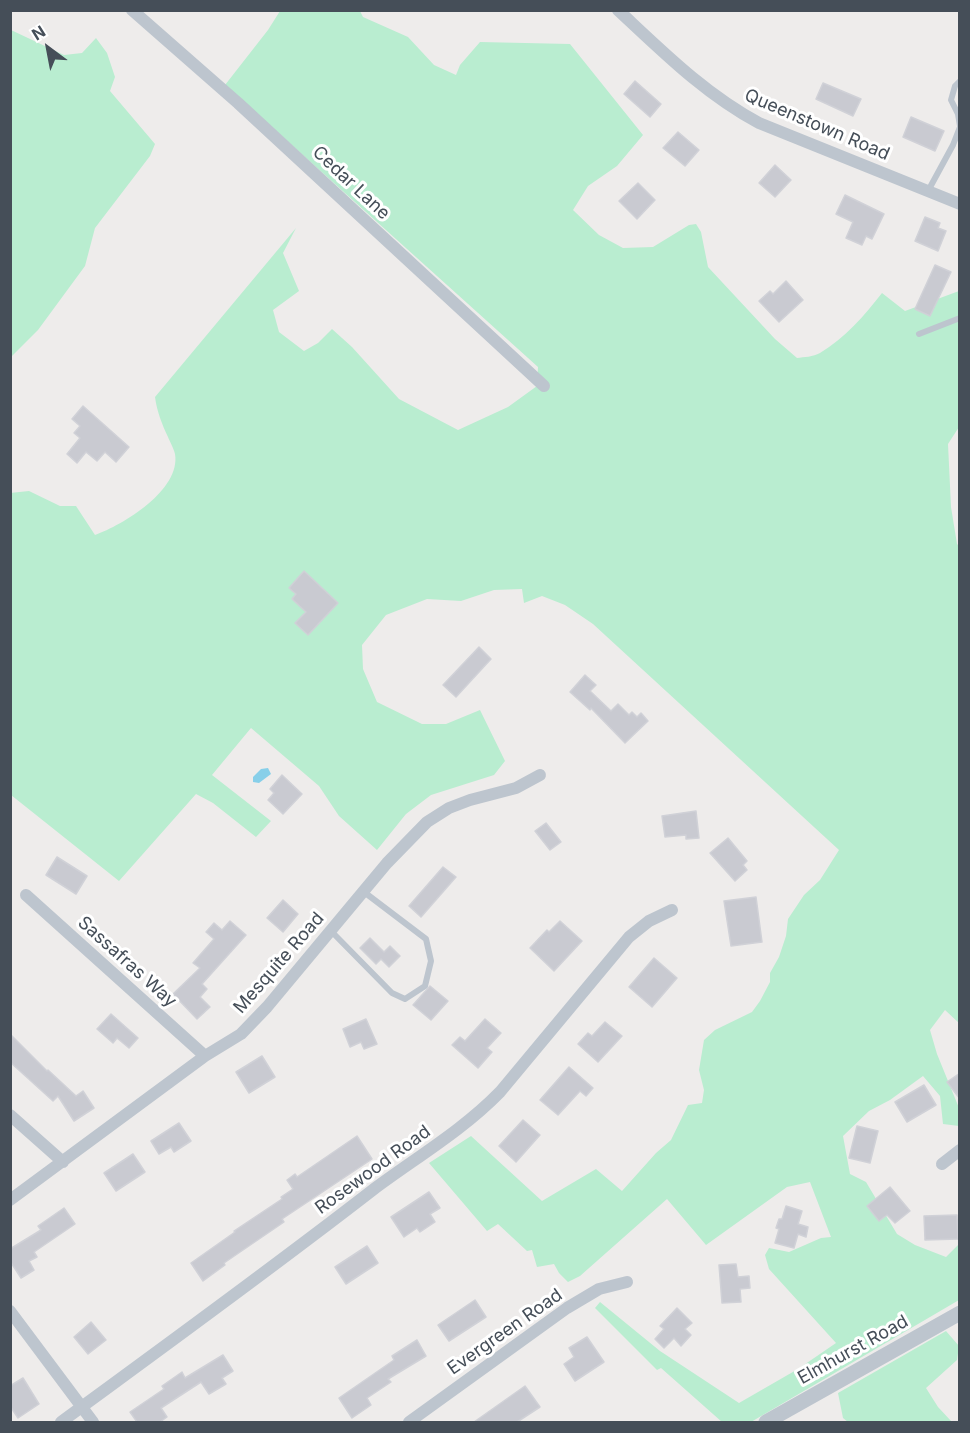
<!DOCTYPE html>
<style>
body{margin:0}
#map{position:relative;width:970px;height:1433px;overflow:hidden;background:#eeeceb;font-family:Inter,sans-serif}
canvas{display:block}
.frame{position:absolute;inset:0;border:12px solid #454e58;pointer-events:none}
.north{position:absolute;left:18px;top:18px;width:60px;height:60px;-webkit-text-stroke:4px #fff;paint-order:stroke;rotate:328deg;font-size:16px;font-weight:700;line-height:24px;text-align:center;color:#454e58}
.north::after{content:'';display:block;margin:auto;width:21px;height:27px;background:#454e58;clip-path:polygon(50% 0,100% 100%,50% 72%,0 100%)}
</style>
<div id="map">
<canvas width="970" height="1433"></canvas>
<div class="frame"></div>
<div class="north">N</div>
</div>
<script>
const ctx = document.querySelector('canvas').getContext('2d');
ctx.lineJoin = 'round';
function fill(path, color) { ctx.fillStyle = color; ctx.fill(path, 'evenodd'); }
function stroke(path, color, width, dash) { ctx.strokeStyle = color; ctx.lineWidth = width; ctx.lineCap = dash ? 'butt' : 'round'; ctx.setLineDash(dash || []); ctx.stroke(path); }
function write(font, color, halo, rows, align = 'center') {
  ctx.font = font + ' Inter,sans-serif'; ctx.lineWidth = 6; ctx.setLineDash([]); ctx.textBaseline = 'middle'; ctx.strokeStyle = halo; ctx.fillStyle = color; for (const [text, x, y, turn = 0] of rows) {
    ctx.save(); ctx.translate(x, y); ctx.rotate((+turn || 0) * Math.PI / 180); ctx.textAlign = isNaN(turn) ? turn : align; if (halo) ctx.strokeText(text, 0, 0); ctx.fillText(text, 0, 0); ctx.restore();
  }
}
fill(new Path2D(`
 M280 11H360L363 17 408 37 434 65 456 75 460 65 480 42 570 44 643 135 617 166 588 186 573 210 599 235 623 248 653 247 689 225 696 224 701 232 708 267 775 339 797 358C804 357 813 357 820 353 845 338 864 316 882 293L905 311 959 291V427L948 444 951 507 957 544 960 547V1024L945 1010 930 1030 937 1054 959 1108V1126L943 1124 940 1096 923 1076 890 1100 869 1111 843 1136 850 1174 866 1182 897 1234 915 1245 946 1257 959 1244V1300L751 1422H722L661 1368 657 1370 595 1308 600 1302 660 1351 739 1403 798 1369 836 1343 769 1269 765 1255 769 1248 789 1252 821 1238 831 1237 810 1182 787 1187 706 1245 667 1199 580 1276 568 1282 559 1273 554 1264 537 1267 532 1250 527 1251 498 1224 487 1231 429 1163 471 1136 542 1201 596 1169 622 1191 656 1153 671 1140 688 1105 702 1103 704 1090 699 1070 704 1040 715 1030 752 1012 760 1001 770 982V973L779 957 786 936 788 919 804 895 820 880 839 850 593 624 565 605 542 596 524 603 522 589 494 590 461 601 427 599 386 615 362 645 363 669 377 702 422 724H446L480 710 505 761 494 775 431 795 406 814 377 850 339 816 319 786 251 728 212 775 271 821 256 837 213 803 196 794 119 881 11 795 10 493 29 491 60 506H76L95 535C123 525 181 490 175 454 174 449 170 442 168 437 162 424 157 412 155 397L296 228 283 253 299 291 273 310 279 332 304 351 318 343 332 329 352 347 399 399 458 430 508 407 537 386 538 367 225 85 268 30Z
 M11 30 64 55 82 53 96 38 107 53 115 77 110 91 155 144 150 156 95 228 85 266 38 330 11 357Z
 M946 1331 959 1346 957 1360 926 1388 938 1407 952 1422H848L843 1418 838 1393Z`), '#b9edd0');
fill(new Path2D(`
 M268 768 271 774 259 783 253 782V777L261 769Z`), '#87cfe9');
const building = new Path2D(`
 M635 81 661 104 650 117 624 94Z
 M823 83 861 99 853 116 816 99Z
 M911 117 944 131 935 151 903 137Z
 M678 132 699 150 685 166 663 148Z
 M775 165 791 180 775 197 759 183Z
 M638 183 655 200 637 219 619 201Z
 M845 195 884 214 872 239 866 236 862 245 846 238 853 222 836 214Z
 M925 217 940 223 938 228 946 231 938 251 915 241Z
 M935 265 951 272 930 316 915 309Z
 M786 281 803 300 779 322 759 301 770 291 773 294Z
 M83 406 129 447 116 462 105 452 97 461 86 452 77 463 67 454 80 438 74 433 80 426 72 419Z
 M304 571 338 603 308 635 295 623 306 612 292 599 296 594 289 588Z
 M479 647 491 659 456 697 443 685Z
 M585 675 596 685 590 691 611 711 618 704 629 715 632 712 637 717 641 713 648 721 625 743 591 708 590 710 570 692Z
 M282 775 302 794 283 814 268 800 274 793 270 789Z
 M696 811 699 838 686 839V835L665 837 662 816Z
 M546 823 561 842 550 850 535 831Z
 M728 838 747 861 743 865 747 870 735 881 710 853Z
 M57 857 87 876 76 894 46 875Z
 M443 867 456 877 421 917 409 906Z
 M756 897 762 942 731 946 724 901Z
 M283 900 298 914 283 932 267 918Z
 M230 921 246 935 202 984 207 989 200 997 210 1007 197 1019 173 994 200 968 193 963 214 939 206 932 214 923 222 930Z
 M560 921 582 941 554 971 530 948 547 930 549 932Z
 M370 938 384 952 390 946 400 956 389 967 381 959 376 964 360 948Z
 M654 958 677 978 652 1007 629 987Z
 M430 986 448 1001 431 1020 413 1005Z
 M111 1014 138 1038 129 1048 117 1038 113 1043 97 1029Z
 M366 1019 377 1044 364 1049 361 1042 350 1047 343 1029Z
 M485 1019 501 1033 487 1048 492 1052 478 1068 452 1045 460 1037 465 1041Z
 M605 1022 622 1036 598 1062 578 1044 588 1033 592 1036Z
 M10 1034 47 1071 48 1070 76 1096 83 1091 94 1108 74 1121 58 1096 53 1101 10 1062Z
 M262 1056 275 1077 249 1093 236 1072Z
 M569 1067 593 1088 586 1096 580 1091 558 1115 540 1100Z
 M960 1073V1099L947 1082Z
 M924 1085 936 1105 907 1122 895 1102Z
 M523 1120 540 1135 516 1162 499 1146Z
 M179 1123 191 1141 174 1152 171 1147 159 1154 151 1141Z
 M857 1126 878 1131 870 1163 849 1158Z
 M357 1136 372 1159 282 1219 284 1222 224 1263 225 1265 203 1281 191 1263 235 1232 234 1231 282 1199 281 1197 293 1189 287 1180 295 1174 297 1177Z
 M133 1154 145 1172 116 1191 104 1173Z
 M890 1187 910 1211 895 1223 887 1215 879 1221 867 1206Z
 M429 1192 440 1208 430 1214 435 1222 420 1232 417 1228 404 1237 391 1217Z
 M786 1206 802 1211 798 1224 808 1227 806 1237 798 1234 794 1248 775 1243 779 1229 776 1228 779 1219H782Z
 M64 1208 75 1224 34 1252 37 1257 29 1261 34 1270 21 1278 10 1261V1249L41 1230 38 1226Z
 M957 1215 958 1239 925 1240 924 1216Z
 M367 1246 378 1263 346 1284 335 1267Z
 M736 1264 738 1277 749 1276 750 1288 740 1289 741 1302 722 1303 719 1265Z
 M475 1300 486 1317 449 1341 438 1325Z
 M677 1308 692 1323 685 1329 691 1335 681 1346 674 1338 664 1348 655 1339 664 1329 660 1326Z
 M91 1322 106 1340 88 1354 74 1337Z
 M587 1337 604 1362 575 1381 564 1364 574 1357 569 1348Z
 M417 1340 426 1356 388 1379 391 1382 367 1398 371 1405 352 1418 339 1398 394 1360 392 1356Z
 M223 1355 233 1371 222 1378 226 1384 209 1394 201 1382 161 1408 167 1417 160 1422H137L130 1412 164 1389 162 1386 182 1372 185 1378Z
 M23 1378 39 1404 18 1418 10 1406V1386Z
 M525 1386 540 1407 517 1422H474Z`);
fill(building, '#c9cad1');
stroke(building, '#d0d1d7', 1.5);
stroke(new Path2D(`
 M960 81 955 86 951 100 958 114 960 126
 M928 191 953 145 960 127
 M919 334 960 318
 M331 931 392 993 405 999 425 986 431 961 426 939 364 892`), '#bdc5ce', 6);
stroke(new Path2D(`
 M132 10 238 103 544 386
 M618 10C663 52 705 94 759 123L960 204
 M26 895 205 1056
 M10 1115 63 1162
 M942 1164 960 1150
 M10 1200 205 1056 241 1034 267 1007 387 863 427 822 449 808 470 800 516 788 540 775
 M10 1311 93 1422
 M61 1422C166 1345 271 1269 374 1189 417 1157 463 1130 500 1092L629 937 649 921 672 910
 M409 1422 567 1308 599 1289 627 1282`), '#bdc5ce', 12);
stroke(new Path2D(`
 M766 1422 960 1313`), '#bdc5ce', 15);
write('18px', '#454e58', '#fff', [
 ["Queenstown Road",817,125,23],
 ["Cedar Lane",351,183,43],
 ["Sassafras Way",127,962,42],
 ["Mesquite Road",279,963,-49],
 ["Rosewood Road",373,1170,-36],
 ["Evergreen Road",505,1332,-35],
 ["Elmhurst Road",853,1350,-29]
]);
</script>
